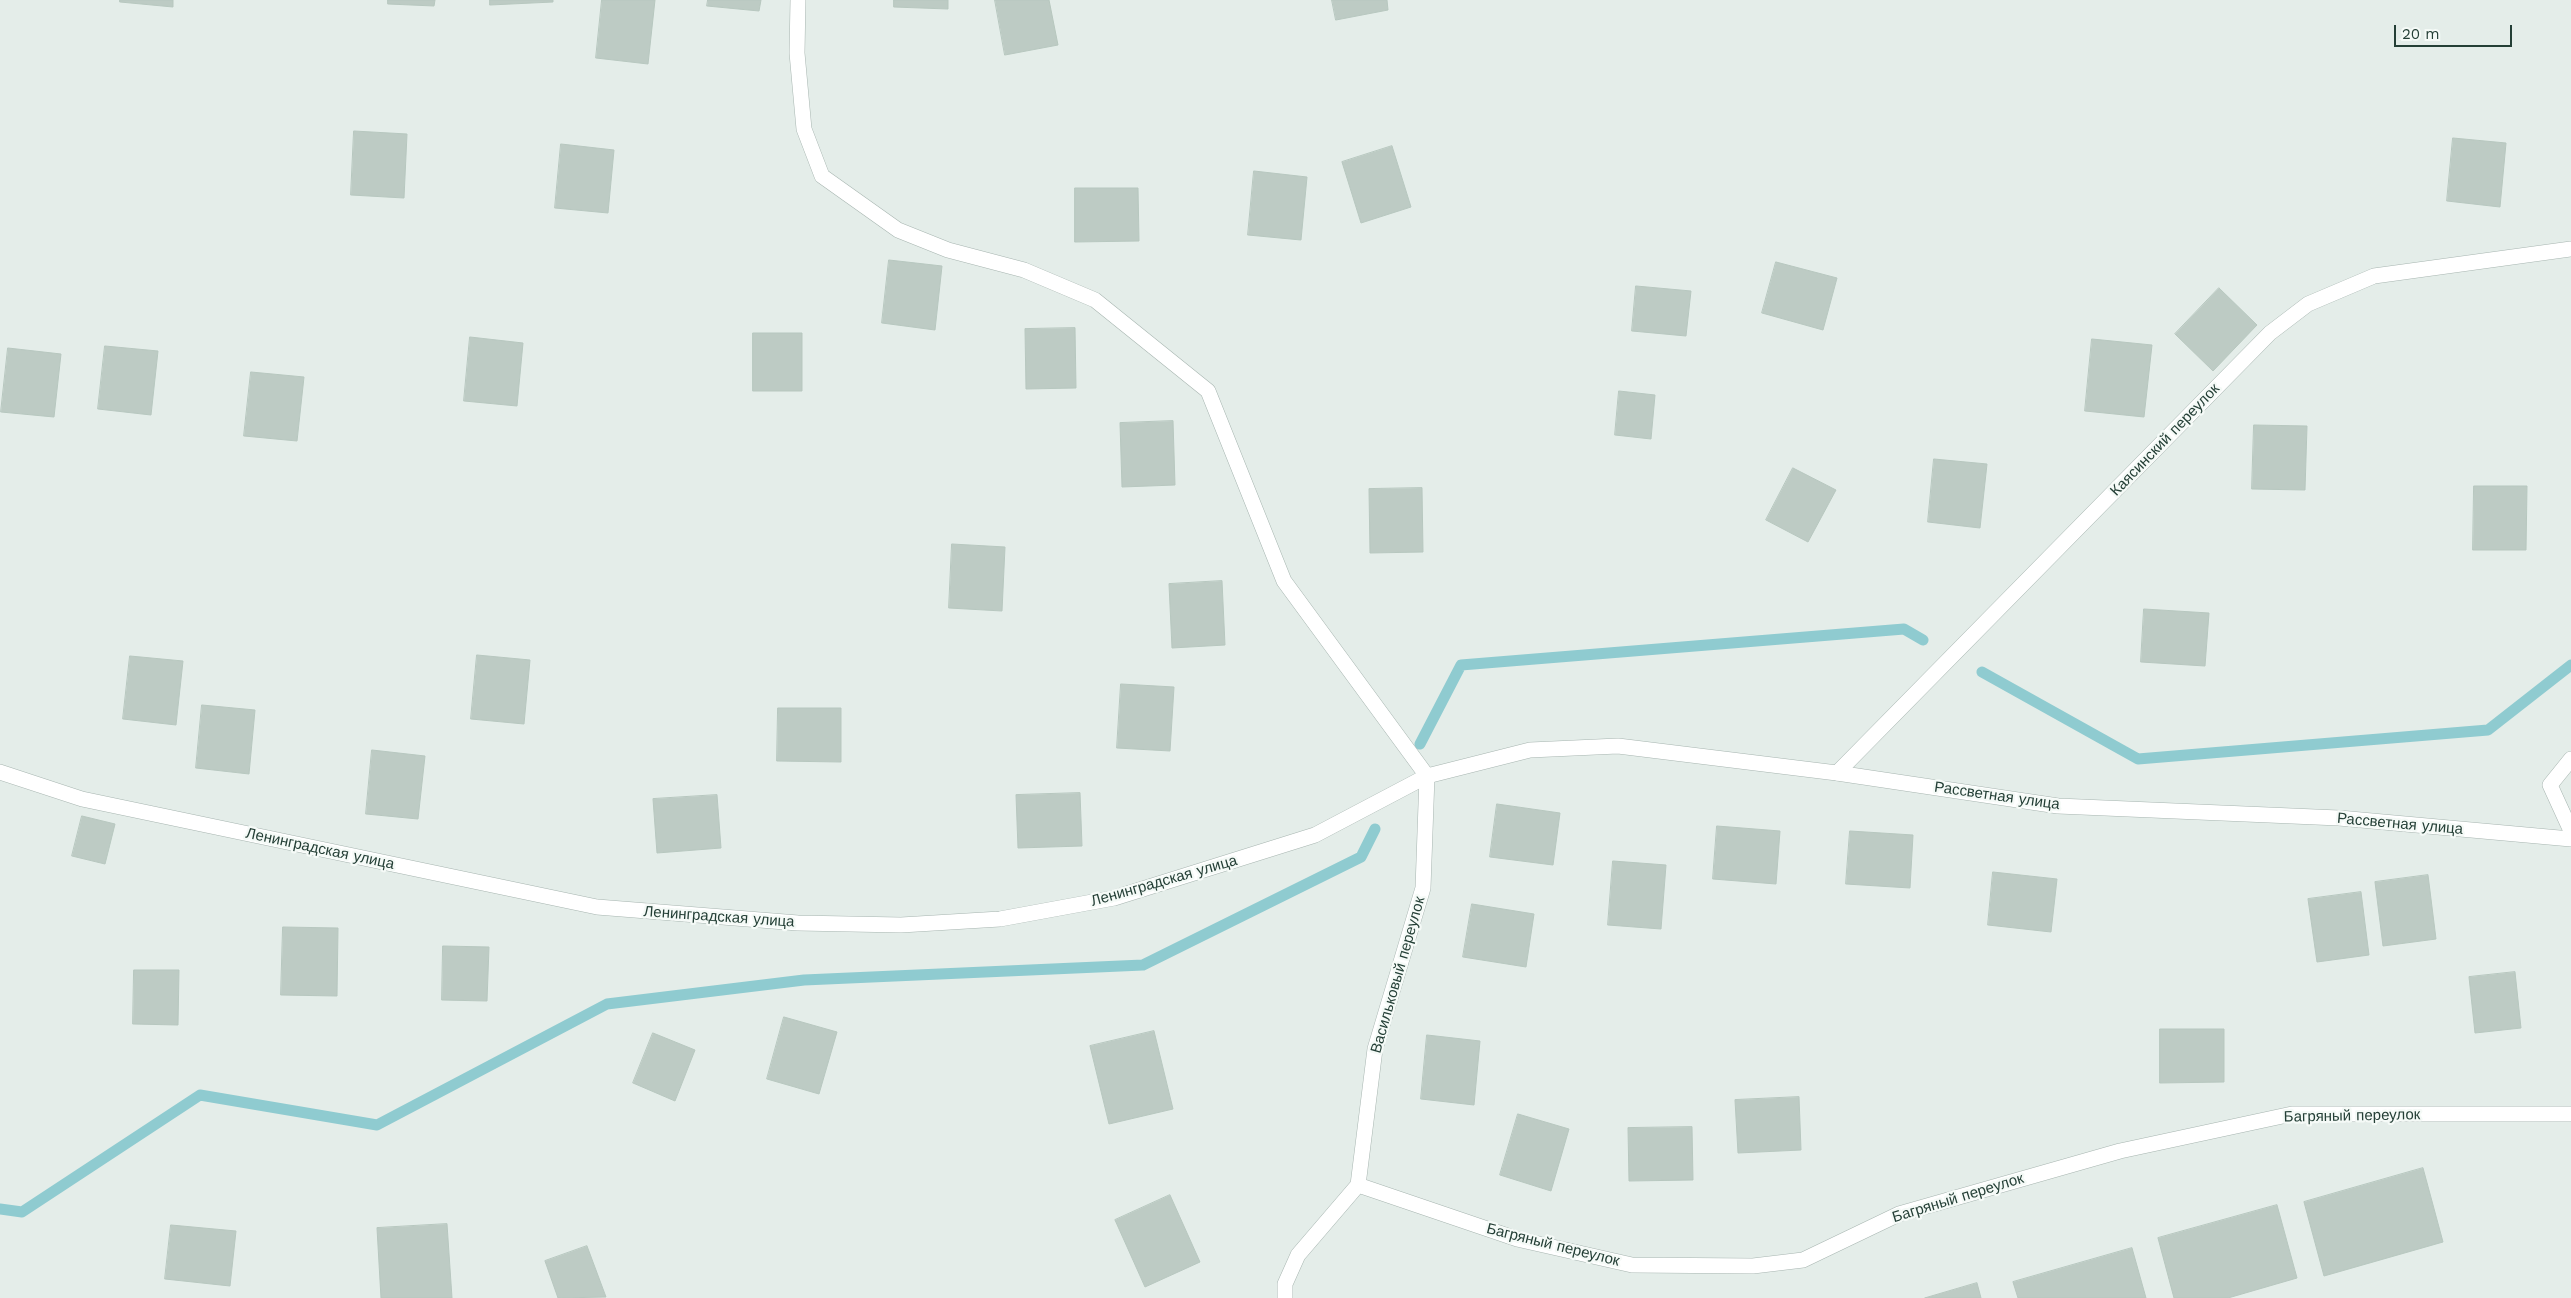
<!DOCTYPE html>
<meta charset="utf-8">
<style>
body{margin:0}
#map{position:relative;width:2571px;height:1298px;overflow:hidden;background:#e4ede9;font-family:"Work Sans",sans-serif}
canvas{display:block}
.scale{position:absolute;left:2394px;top:25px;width:118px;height:22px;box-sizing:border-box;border:2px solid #243f36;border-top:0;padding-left:6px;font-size:15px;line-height:18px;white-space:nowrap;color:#243f36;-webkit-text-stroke:4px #f5faf7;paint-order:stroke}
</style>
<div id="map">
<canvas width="2571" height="1298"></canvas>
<div class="scale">20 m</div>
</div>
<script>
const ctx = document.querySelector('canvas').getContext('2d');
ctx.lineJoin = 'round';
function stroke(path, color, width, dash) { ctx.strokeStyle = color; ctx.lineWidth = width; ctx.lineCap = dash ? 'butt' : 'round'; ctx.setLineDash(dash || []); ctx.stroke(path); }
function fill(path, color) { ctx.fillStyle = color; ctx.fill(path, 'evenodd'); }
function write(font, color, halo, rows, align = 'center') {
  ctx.font = font + ' "Work Sans",sans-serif'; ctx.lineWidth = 4.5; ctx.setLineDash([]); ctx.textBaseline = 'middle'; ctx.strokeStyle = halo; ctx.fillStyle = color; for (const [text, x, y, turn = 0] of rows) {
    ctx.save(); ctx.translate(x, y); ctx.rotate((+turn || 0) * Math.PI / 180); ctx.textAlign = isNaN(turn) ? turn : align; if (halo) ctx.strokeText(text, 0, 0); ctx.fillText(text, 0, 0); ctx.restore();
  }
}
stroke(new Path2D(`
 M1982 672 2138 759 2488 730 2571 665
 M1420 744 1461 665 1904 629 1923 640
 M0 1209 22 1212 200 1095 377 1125 607 1004 804 980 1143 965 1361 857 1375 829`), '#8fcbd0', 11);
const building = new Path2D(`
 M120 0H173V7L120 2Z
 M388 0H435L434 6 388 4Z
 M490 0H553V2L490 5Z
 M602 0H655L648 64 596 58Z
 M708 0H761L759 11 707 6Z
 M894 0H948V9L894 7Z
 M995 0H1049L1058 45 1005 55Z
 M1332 0H1387L1388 10 1336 20Z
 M354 131 407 134 404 198 351 195Z
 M2453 138 2506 143 2500 207 2447 201Z
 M561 144 614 150 608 213 555 208Z
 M1392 146 1411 207 1361 223 1342 162Z
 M1254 171 1307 177 1301 240 1248 235Z
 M1075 188H1138L1139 241 1075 242Z
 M889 260 942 266 935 330 882 323Z
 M1776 262 1837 278 1823 330 1762 313Z
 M1636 286 1691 291 1686 336 1632 331Z
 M2219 288 2257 325 2213 371 2175 334Z
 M1075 328 1076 388 1026 389 1025 329Z
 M753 333H802V391H753Z
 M470 337 523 343 517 406 464 401Z
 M2092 339 2152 345 2144 417 2085 411Z
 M105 346 158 351 151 415 98 409Z
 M8 348 61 354 54 417 1 412Z
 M251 372 304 377 297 441 244 436Z
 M1619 391 1655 395 1651 439 1615 435Z
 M1173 421 1175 485 1122 487 1120 423Z
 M2254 425 2307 426 2305 490 2252 489Z
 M1934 459 1987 464 1980 528 1928 522Z
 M1793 468 1836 490 1808 542 1766 520Z
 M2474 486H2527L2526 550H2473Z
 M1422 488 1423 552 1370 553 1369 489Z
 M952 544 1005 547 1002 611 949 608Z
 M1222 581 1225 645 1172 648 1169 584Z
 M2144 609 2209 613 2205 666 2141 662Z
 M477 655 530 660 524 724 471 719Z
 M130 656 183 661 176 725 123 719Z
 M1121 684 1174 687 1170 751 1117 748Z
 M202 705 255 710 249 774 196 768Z
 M778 708H841V762L777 761Z
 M372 750 425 756 418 819 366 814Z
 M1080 793 1082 846 1018 848 1016 795Z
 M717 795 721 848 657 853 653 799Z
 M1497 804 1560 813 1553 865 1490 857Z
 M82 816 115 824 105 864 72 856Z
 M1717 826 1780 831 1776 884 1713 879Z
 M1850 831 1913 835 1910 888 1846 884Z
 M1613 861 1666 865 1661 929 1608 925Z
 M1993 872 2057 879 2051 932 1988 925Z
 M2428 875 2436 939 2383 946 2375 882Z
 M2361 892 2369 955 2317 962 2308 899Z
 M1472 904 1534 914 1526 967 1463 957Z
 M283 927 338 928 337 996 281 995Z
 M443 946 489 947 487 1001 442 1000Z
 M134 970H179L178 1025 133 1024Z
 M2515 972 2521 1028 2475 1033 2469 977Z
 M784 1017 837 1032 819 1094 767 1079Z
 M2160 1029H2224V1082L2160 1083Z
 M1154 1031 1173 1109 1109 1124 1090 1046Z
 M653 1033 695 1050 675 1101 633 1083Z
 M1427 1035 1480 1041 1474 1105 1421 1099Z
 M1799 1097 1801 1150 1738 1153 1735 1100Z
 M1518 1114 1569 1129 1551 1191 1500 1175Z
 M1692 1127 1693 1180 1629 1181 1628 1128Z
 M2423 1168 2443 1242 2324 1276 2304 1202Z
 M1170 1195 1200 1262 1145 1287 1115 1220Z
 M2277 1205 2297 1278 2228 1298H2174L2158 1238Z
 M447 1224 452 1298H381L377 1228Z
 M171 1225 236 1231 230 1286 165 1279Z
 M587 1246 606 1297 558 1298 545 1261Z
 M2132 1248 2146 1298H2018L2013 1282Z
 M1977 1283 1981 1298H1925Z`);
fill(building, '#bdcbc4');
stroke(building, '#b7c7bf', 1);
const service = new Path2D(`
 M798 0 797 53 804 129 822 176 898 230 948 250 1024 270 1095 300 1208 391 1284 581 1427 776
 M2571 759 2550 785 2571 831`);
const minor = new Path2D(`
 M1837 773 2270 333 2308 304 2374 276 2571 249
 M1358 1185 1517 1239 1632 1265 1753 1266 1803 1260 1899 1214 2120 1151 2292 1114H2571
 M1285 1298V1284L1298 1255 1358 1185 1375 1049 1423 888 1427 776`);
const tertiary = new Path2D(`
 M0 772 82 799 597 907 798 923 901 925 1000 919 1114 898 1315 835 1427 776 1530 750 1618 746 1837 773 2058 806 2339 818 2571 839`);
stroke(service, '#a7b5b0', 16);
stroke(minor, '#a7b5b0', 16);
stroke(tertiary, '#a7b5b0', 16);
stroke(service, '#fff', 15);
stroke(minor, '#fff', 15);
stroke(tertiary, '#fff', 15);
write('15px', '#243f36', '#f5faf7', [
 ["Каясинский переулок",2165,440,-46],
 ["Рассветная улица",1997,796,8],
 ["Рассветная улица",2400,824,5],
 ["Ленинградская улица",320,849,12],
 ["Ленинградская улица",1164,881,-16],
 ["Ленинградская улица",719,917,4],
 ["Васильковый переулок",1398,975,-74],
 ["Багряный переулок",2352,1116,-1],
 ["Багряный переулок",1958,1198,-17],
 ["Багряный переулок",1553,1245,14]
]);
</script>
